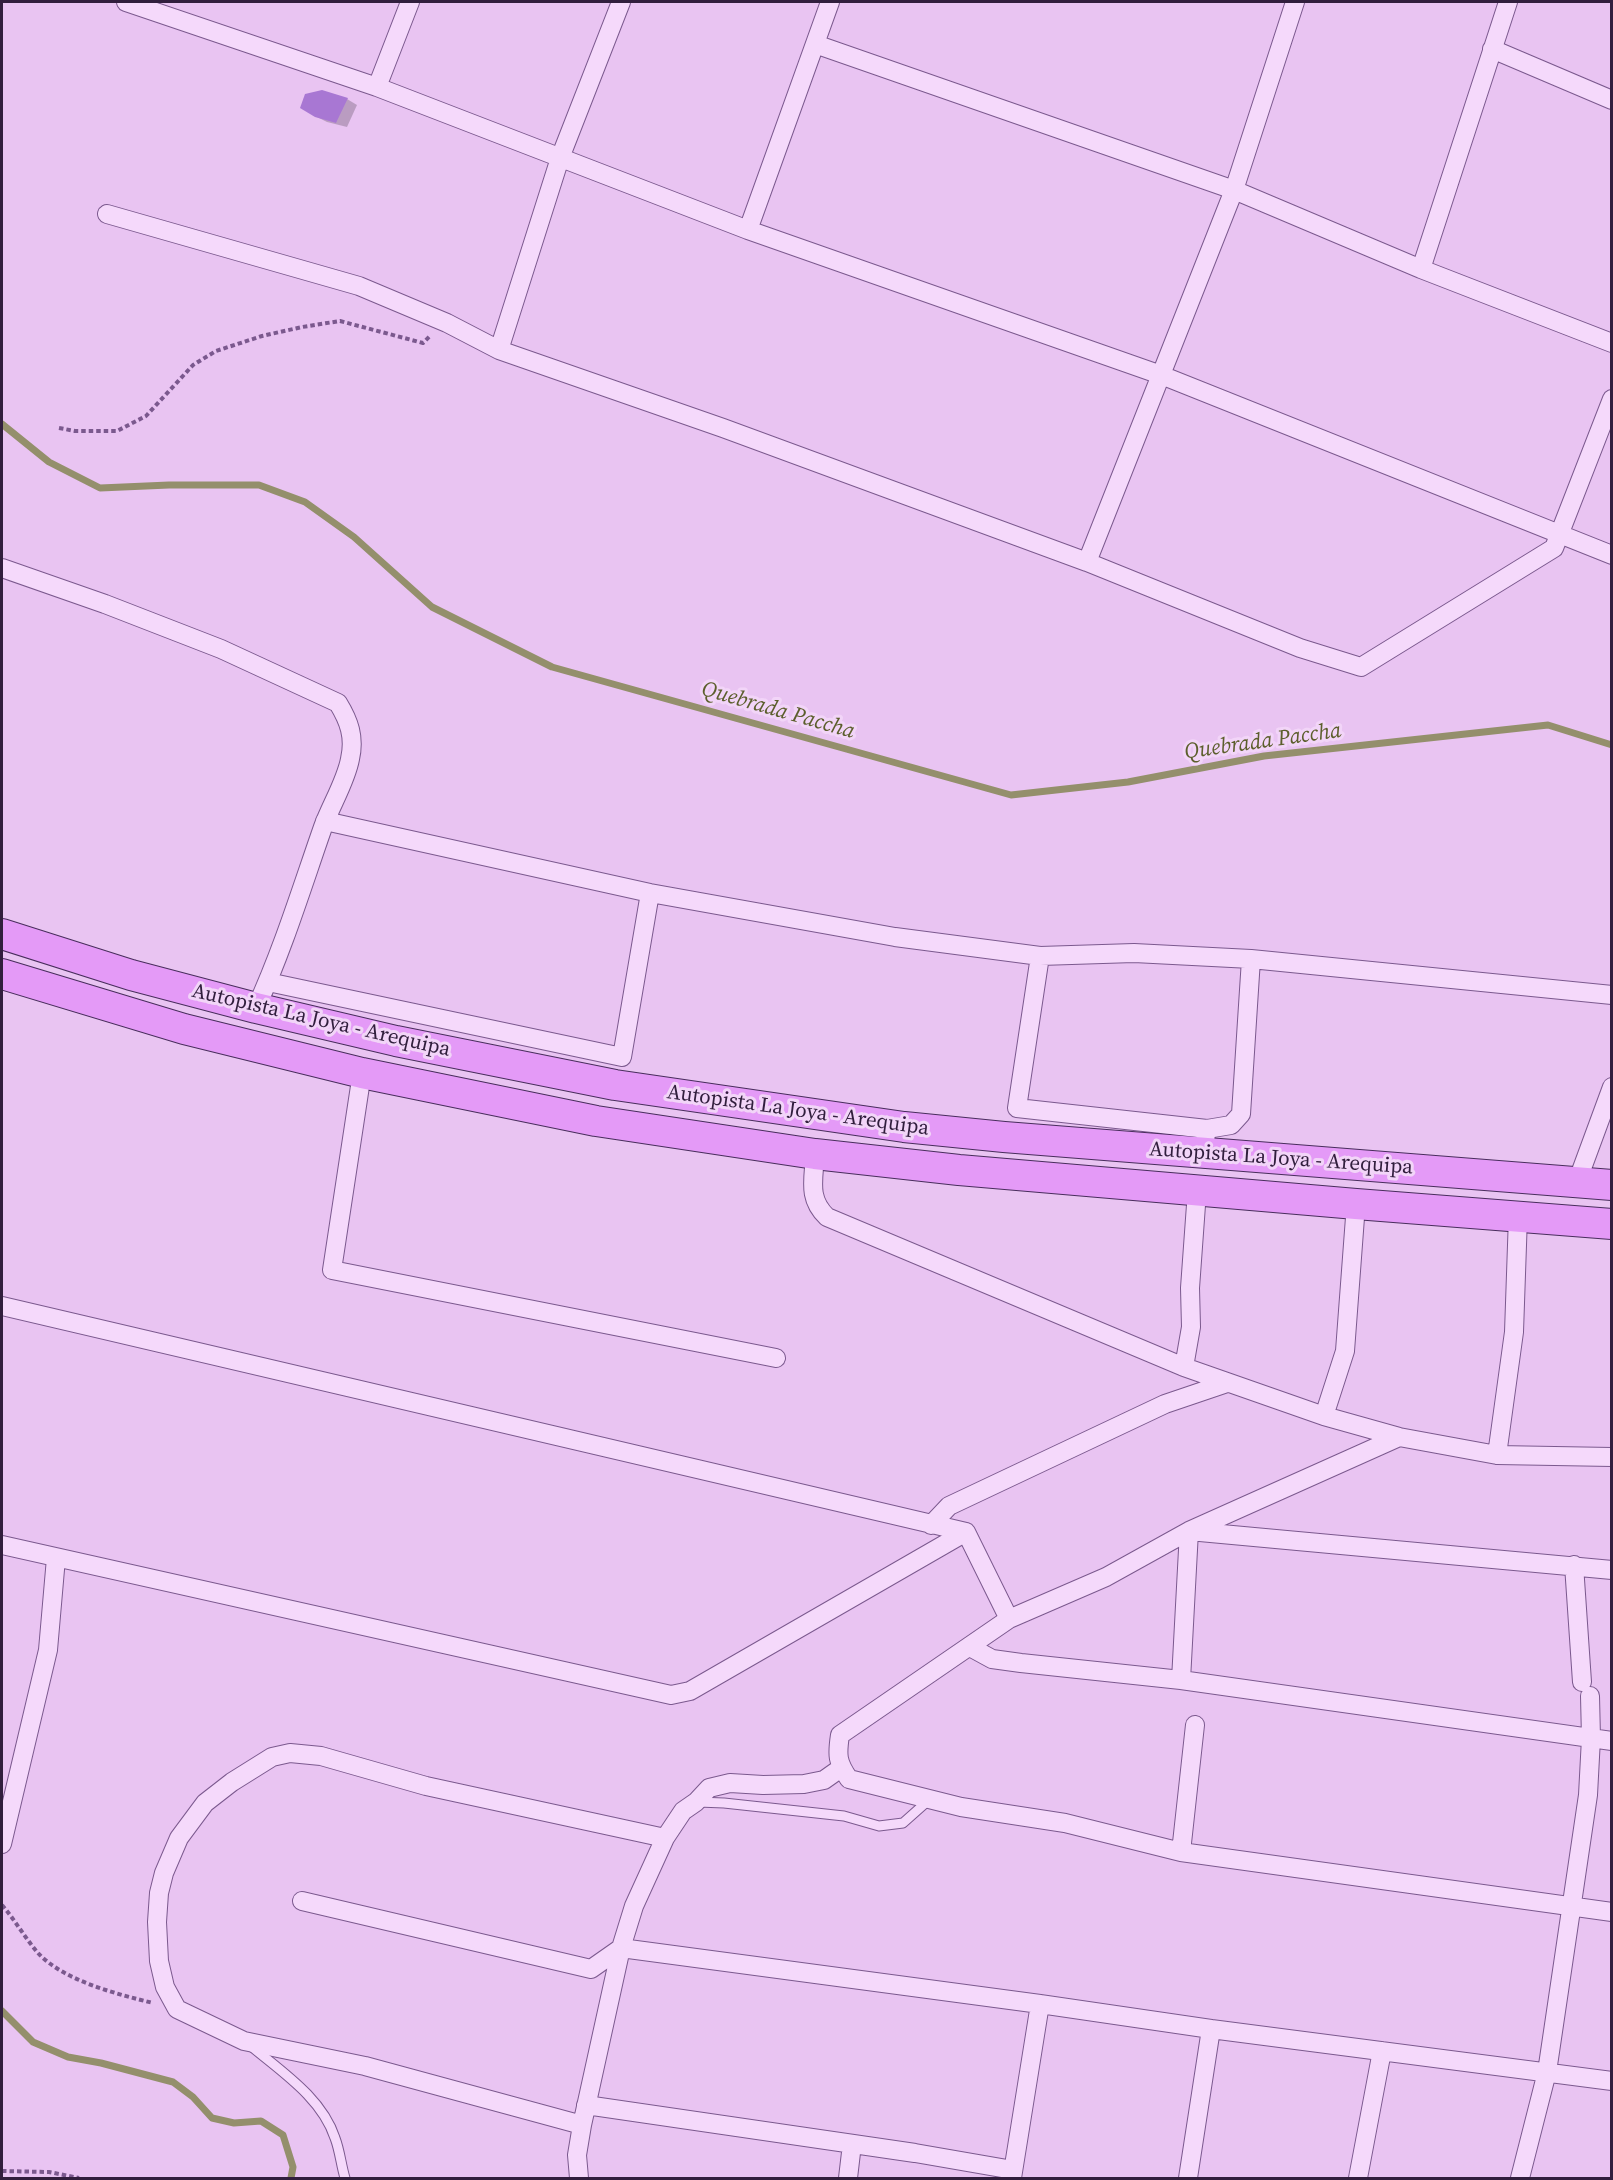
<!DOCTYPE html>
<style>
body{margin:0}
#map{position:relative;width:1613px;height:2180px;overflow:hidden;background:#e9c4f2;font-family:"Source Serif 4",serif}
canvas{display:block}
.frame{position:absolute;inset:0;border:3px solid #311e3d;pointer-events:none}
</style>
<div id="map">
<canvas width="1613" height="2180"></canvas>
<div class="frame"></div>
</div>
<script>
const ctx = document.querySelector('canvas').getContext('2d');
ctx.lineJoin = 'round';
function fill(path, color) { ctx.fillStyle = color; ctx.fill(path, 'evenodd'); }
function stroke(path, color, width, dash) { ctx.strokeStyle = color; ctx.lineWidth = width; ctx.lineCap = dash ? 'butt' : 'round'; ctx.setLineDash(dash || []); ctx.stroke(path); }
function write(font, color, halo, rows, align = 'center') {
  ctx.font = font + ' "Source Serif 4",serif'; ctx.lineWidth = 6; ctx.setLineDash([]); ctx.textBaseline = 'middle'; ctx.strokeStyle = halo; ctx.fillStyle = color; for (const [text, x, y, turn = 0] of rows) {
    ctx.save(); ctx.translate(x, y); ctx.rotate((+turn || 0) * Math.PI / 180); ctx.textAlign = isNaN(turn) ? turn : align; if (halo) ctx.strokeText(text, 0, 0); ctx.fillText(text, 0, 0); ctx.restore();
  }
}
fill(new Path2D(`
 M347 99 357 105 347 127 327 122 315 116Z`), '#0003');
stroke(new Path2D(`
 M2 424 49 462 100 488 169 485H259L305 502 354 537 432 607 552 667 1011 795 1128 782 1264 756 1548 725 1612 745
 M2 2011 33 2042 68 2057 101 2063 173 2082 193 2097 212 2118 234 2123 261 2121 283 2135 293 2167 291 2178`), '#948f6c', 7);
fill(new Path2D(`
 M322 90 348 98 336 123 315 117 300 108 305 94Z`), '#a877d3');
const lane = new Path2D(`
 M698 1802 724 1803 844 1816 879 1826 903 1823 930 1799
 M251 2046C282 2072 322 2098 335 2138 340 2151 341 2165 345 2178`);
const street = new Path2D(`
 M126 2 377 87 748 230 1161 375 1612 555
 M815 44 1234 190 1421 269 1612 343
 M1492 49 1612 100
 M377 87 410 2
 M107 214 359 286 447 323 499 350 723 428 1087 562 1300 648 1361 667 1554 548 1612 399
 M748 230 830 2
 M1421 269 1508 2
 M499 350 560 158 621 2
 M1087 562 1234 190 1295 2
 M2 568 105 604 221 649 338 703C349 721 355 737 350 759 346 781 331 805 323 827 302 887 283 949 256 1008
 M325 821 650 893 895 937 1040 956 1134 953 1251 959 1612 995
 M1040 956 1017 1108 1207 1129
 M268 982 622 1057 650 893
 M362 1073 332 1270 776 1358
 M1205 1140 1207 1129 1231 1125 1241 1114 1251 959
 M815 1154C814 1179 807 1198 827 1217L1184 1367 1324 1416 1399 1437 1497 1455 1612 1457
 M1577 1182 1612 1087
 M2 1306 966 1532
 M1184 1367 1191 1327 1190 1288 1197 1191
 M1324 1416 1345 1351 1356 1204
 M1399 1437 1189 1531 1106 1577 1009 1619 840 1735C837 1755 837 1762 849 1779L961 1807 1065 1823 1181 1852 1612 1912
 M1497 1455 1514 1332 1518 1216
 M931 1525 949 1506 1165 1404 1227 1383
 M966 1532 1009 1619
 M2 1545 671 1695 690 1691 966 1532
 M1574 1565 1582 1682
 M970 1647 992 1659 1021 1663 1181 1680 1612 1741
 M1181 1680 1189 1531 1612 1570
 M2 1844 48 1650 56 1558
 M1181 1852 1195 1725
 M302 1901 591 1969 621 1948 1040 2004 1211 2029 1612 2081
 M586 2105 915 2153 1013 2170
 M582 2125 365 2066 244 2041 177 2009 165 1987 159 1961 157 1922 159 1893 164 1873 179 1838 205 1803 232 1782 272 1757 290 1753 321 1756 426 1786 665 1838
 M579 2178 577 2155 582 2125 621 1948 634 1906 665 1838 683 1811 696 1802 709 1788 730 1783 763 1785 804 1784 824 1780 841 1768
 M848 2178 852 2144
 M1012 2178 1040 2004
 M1188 2178 1211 2029
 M1358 2178 1382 2051
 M1520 2178 1547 2072 1588 1795 1591 1738 1590 1696`);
const primary = new Path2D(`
 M2 934 131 975 256 1008 396 1041 615 1085 904 1127 1004 1137 1612 1185
 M2 974 184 1029 362 1073 596 1121 815 1154 959 1170 1356 1204 1612 1224`);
stroke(lane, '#7b598e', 11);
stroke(street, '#7b598e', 20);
stroke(primary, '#482d5c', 32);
stroke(new Path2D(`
 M59 428 75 431H117L146 416 193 365 216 351 262 336 302 327 340 321 423 343 430 336
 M2 1905C15 1920 25 1938 38 1953 64 1981 117 1994 153 2003
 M2 2171 49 2172 79 2178`), '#7b598e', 4, [4.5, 3]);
stroke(lane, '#f5d9fb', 9);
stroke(street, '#f5d9fb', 18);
stroke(primary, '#e49af7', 30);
write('21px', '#311e3d', '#f2d5f8', [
 ["Autopista La Joya - Arequipa",321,1021,13],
 ["Autopista La Joya - Arequipa",798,1111,8],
 ["Autopista La Joya - Arequipa",1281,1159,4]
]);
write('italic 22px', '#5c5e2c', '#f2d5f8', [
 ["Quebrada Paccha",778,711,16],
 ["Quebrada Paccha",1263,742,-8]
]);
</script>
